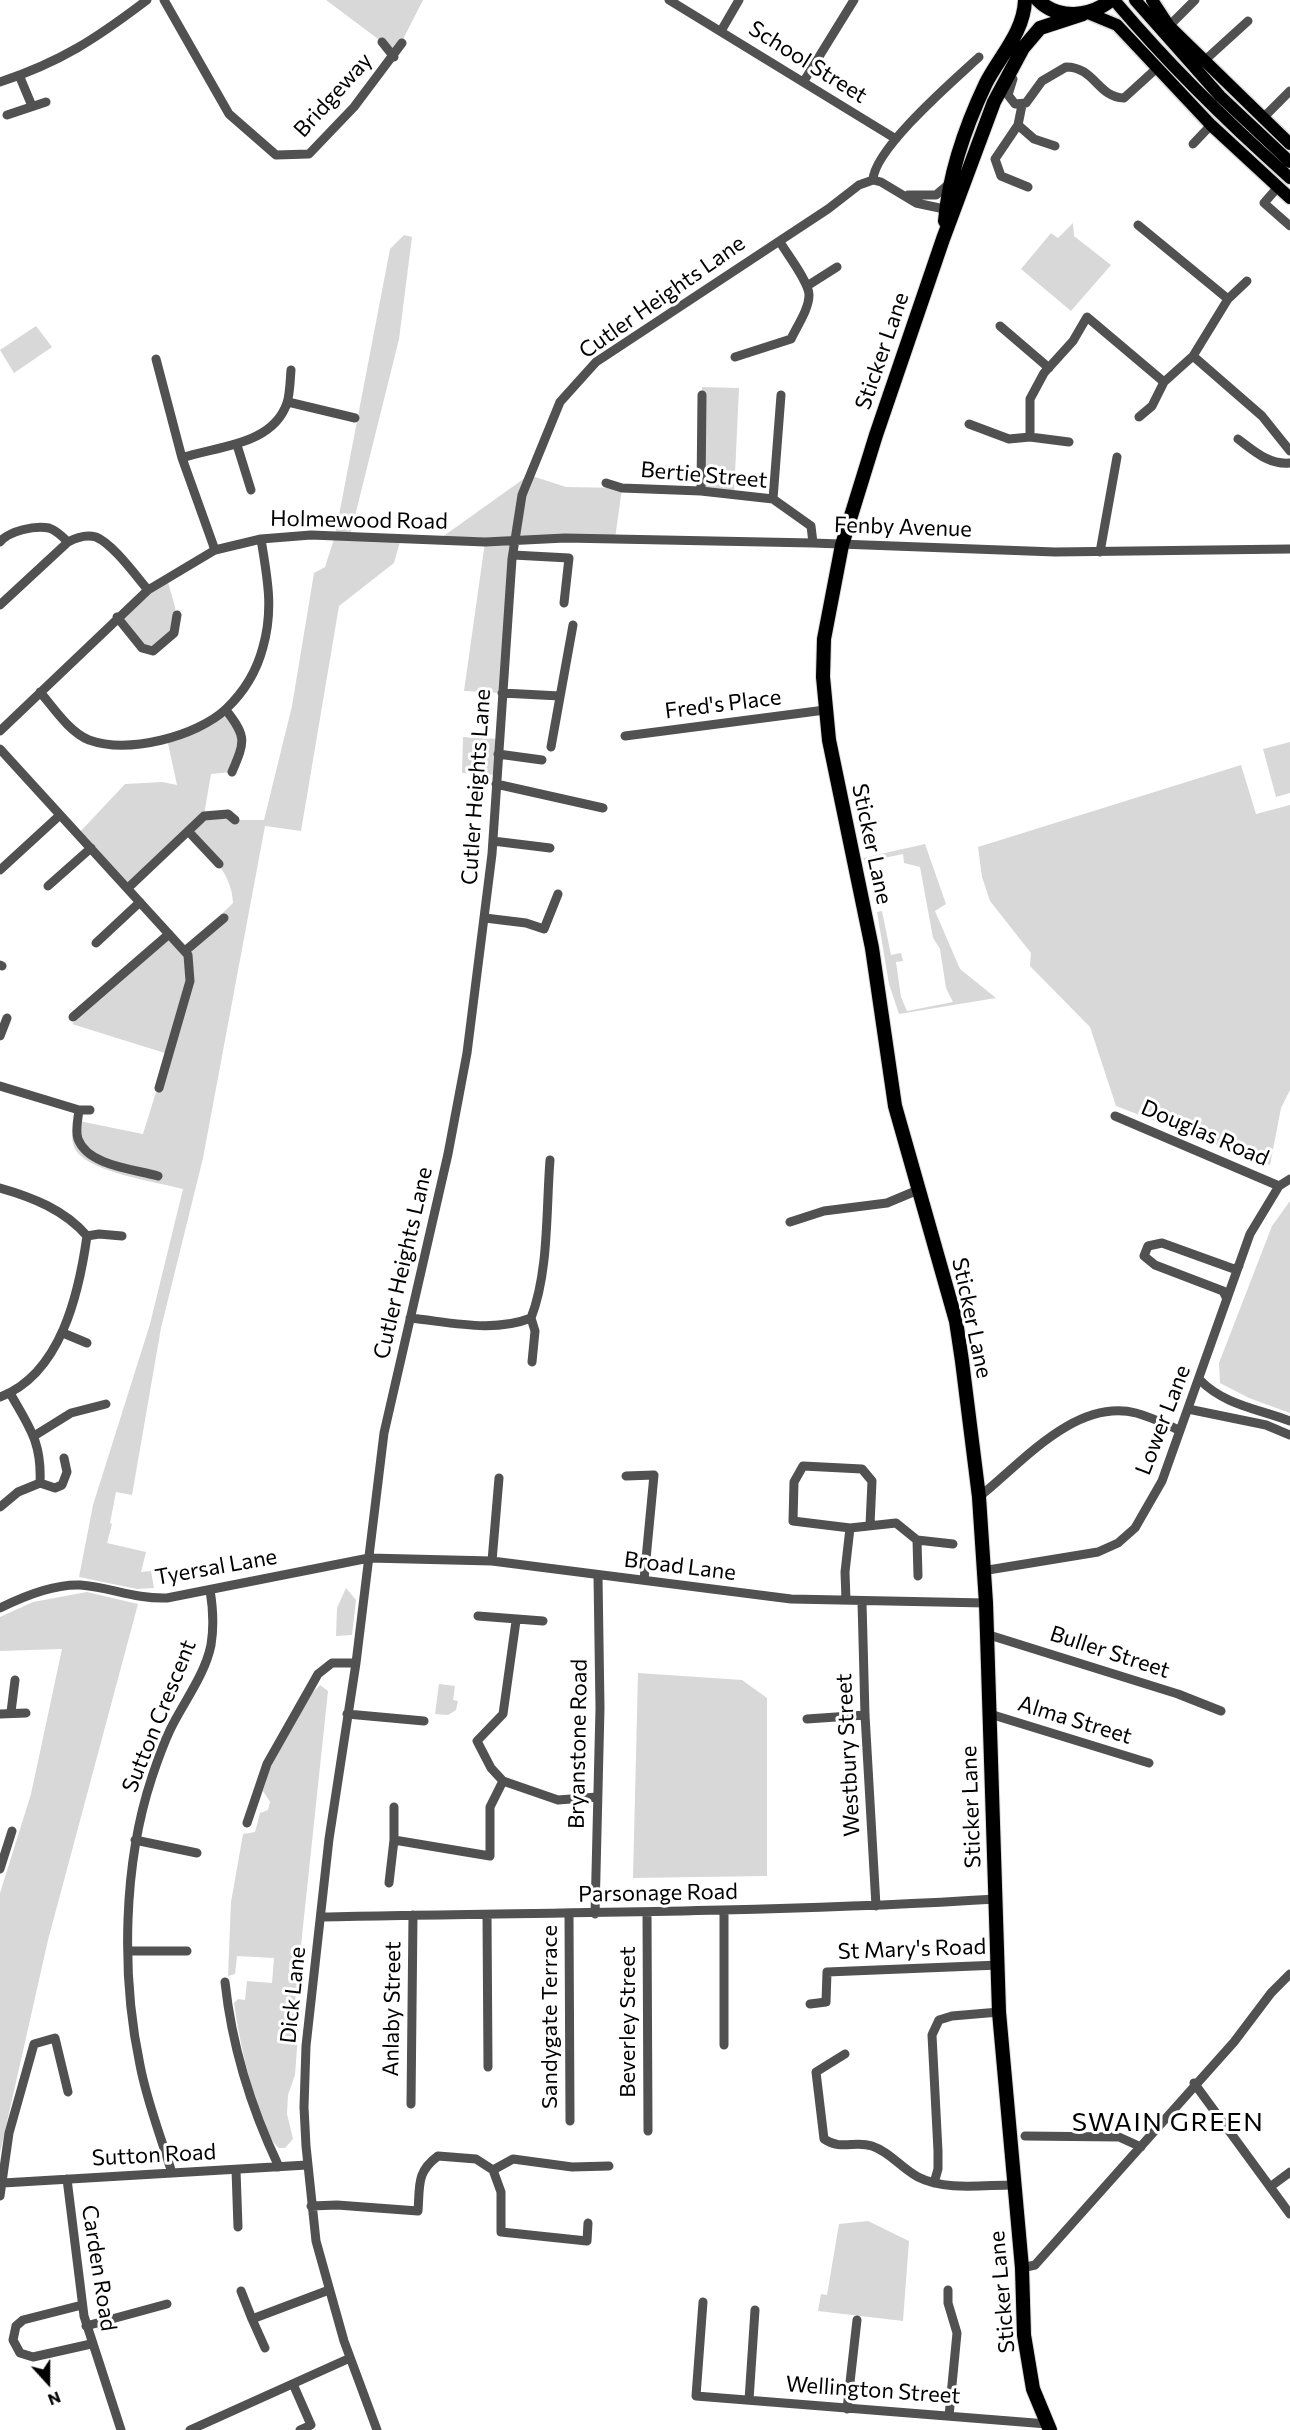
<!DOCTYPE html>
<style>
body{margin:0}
#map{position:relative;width:1290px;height:2430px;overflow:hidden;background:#fff;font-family:Commissioner,sans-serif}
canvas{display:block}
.north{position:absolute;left:18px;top:2352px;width:60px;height:60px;-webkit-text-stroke:4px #fff;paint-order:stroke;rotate:159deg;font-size:16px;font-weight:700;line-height:24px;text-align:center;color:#000}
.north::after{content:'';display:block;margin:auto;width:21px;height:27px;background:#000;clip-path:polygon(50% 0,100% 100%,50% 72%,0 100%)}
</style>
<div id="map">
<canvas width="1290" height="2430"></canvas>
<div class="north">N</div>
</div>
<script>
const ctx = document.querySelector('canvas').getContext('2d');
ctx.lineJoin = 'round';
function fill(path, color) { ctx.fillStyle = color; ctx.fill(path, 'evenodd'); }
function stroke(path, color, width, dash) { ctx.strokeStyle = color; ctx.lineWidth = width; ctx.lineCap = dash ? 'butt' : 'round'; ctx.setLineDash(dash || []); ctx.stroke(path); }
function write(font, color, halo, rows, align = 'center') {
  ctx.font = font + ' Commissioner,sans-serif'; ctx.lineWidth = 6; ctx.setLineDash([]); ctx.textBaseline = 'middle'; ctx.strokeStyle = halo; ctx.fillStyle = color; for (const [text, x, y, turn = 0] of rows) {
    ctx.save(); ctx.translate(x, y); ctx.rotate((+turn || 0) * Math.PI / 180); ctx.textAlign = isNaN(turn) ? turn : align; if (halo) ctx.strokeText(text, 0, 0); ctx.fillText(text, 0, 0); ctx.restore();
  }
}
fill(new Path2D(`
 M326 0H423L394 57 382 42Z
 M1073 223 1074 236 1111 265 1071 311 1021 269 1051 233 1058 238Z
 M404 235 412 237 399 339 350 536 401 538 394 563 339 606 301 831 265 826 203 1158 161 1328 132 1495 116 1492 110 1523 112 1524 107 1543 146 1552 141 1572 151 1571 154 1588 137 1589 79 1577 93 1505 150 1324 183 1189C157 1182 93 1173 77 1152 70 1143 72 1131 74 1120L143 1134 168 1054 72 1024 169 934 185 950 233 903C232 872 208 852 188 831L128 888 78 834 125 784 162 782 177 785 167 739 226 710 240 728 232 772 211 774 204 815 235 820H264L292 706 314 573 325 567 335 536 390 249Z
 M36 326 52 347 14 373 0 350Z
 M702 387 739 388 734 495 701 491Z
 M529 475 566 487 622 488 615 539 515 540 502 693 464 691 485 542 438 540Z
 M167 578C177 617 186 622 153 651L142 648 117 617Z
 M463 737 499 739 497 775 462 773Z
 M1290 742V793L1276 797 1263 749Z
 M1241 765 1256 814 1290 805V1090L1281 1108 1270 1165 1116 1106 1090 1027 1030 966 1031 953 990 901 982 877 978 847Z
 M925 844 946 904 935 911 960 969 996 998 899 1014 889 984 877 912 882 911 891 955 901 953 903 961 896 962 901 997 907 1011 953 1002 946 988 940 949 933 938 920 867 904 863 903 854 874 860 872 868 867 865 863 858Z
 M1290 1201V1413L1249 1398 1220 1383 1219 1363 1272 1226Z
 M346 1588 356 1600 352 1635 336 1636 337 1608Z
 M87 1592 138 1604 48 1940 0 2153V1893L31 1794 62 1649 0 1651V1617L33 1602Z
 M638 1673 742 1680 767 1698V1876L633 1878Z
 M439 1684 455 1686 453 1700 458 1701 456 1710 448 1715 435 1714Z
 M320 1685 328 1691 295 2002 300 2008 295 2075 288 2095 287 2114 293 2139 285 2148H279C257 2130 238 2033 234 2003L238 1999 245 2000 247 1981 272 1983 274 1958 237 1956 235 1974 228 1976 231 1902 243 1834 255 1832 260 1813 268 1810 270 1802 263 1791 269 1769 312 1693Z
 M868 2221 909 2241 903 2321 818 2311 821 2294 827 2295 839 2224Z`), '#d8d8d8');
const major = new Path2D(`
 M1114 0C1168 64 1227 122 1290 178
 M1135 0 1220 96 1290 162
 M1152 0 1169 26 1290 144
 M1088 13 1117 25 1211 125 1290 198`);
const highway = new Path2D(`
 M1038 0C1058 20 1090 17 1111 0
 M945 221C949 175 966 125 986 83 1000 56 1024 32 1025 0
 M1050 2430 1033 2389 1024 2335 1022 2268 999 2012 986 1603 979 1497 962 1361 956 1321 895 1106 872 948 829 740 823 677 824 639 842 545 876 435 943 239 994 102 1023 48 1040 28 1083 14`);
stroke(major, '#dbdbdb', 15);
stroke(highway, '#dbdbdb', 16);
stroke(new Path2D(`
 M164 0 229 114 276 155 309 154 354 107 402 43
 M669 0 896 139
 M1169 26 1195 0
 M721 31 739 0
 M382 42 394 57
 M1204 61 1248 21
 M19 75 32 106
 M1013 79 1008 95 1015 104 1026 103 1042 81 1066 67C1095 67 1097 97 1124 98L1157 68
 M804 81 854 0
 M0 82C61 62 97 38 147 0
 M1022 105 1018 125 995 159 1001 176 1028 187
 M7 115 46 102
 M1263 118 1290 91
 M1018 125 1034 139 1055 146
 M1193 144 1211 125
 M873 180C874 149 954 80 979 57
 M1278 187 1264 203 1290 226
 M908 195H936L949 184
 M1138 225 1228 299 1193 356
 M807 286 837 267
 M1228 299 1247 281
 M1000 326 1049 368
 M735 357 791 339C797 326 809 309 809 295 809 282 787 254 780 242
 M156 359 182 458
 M288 402 355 418
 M1139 417 1152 406 1164 382
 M969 424 1009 439 1030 437
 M1238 439C1254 451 1269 465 1290 463
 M1069 442 1030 437V399L1044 373 1073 341 1087 317 1164 382 1193 356 1262 416 1290 451
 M237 445 251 490
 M606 483 622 488 701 491 773 499 811 526 813 543
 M701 491 702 395
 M773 499 781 395
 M0 542C9 531 35 525 49 528 55 530 63 537 68 542
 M215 550 182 458C218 446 273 445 287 403 290 394 290 381 291 370
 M1100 552 1117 457
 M513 555 569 558 564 603
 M0 605 68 542C77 537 86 534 96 537 113 544 136 576 148 590
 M117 617 142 648 153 651 174 633 177 615
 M40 692C53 707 69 732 89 740 128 754 196 737 226 709 244 692 257 670 263 647 274 608 267 577 261 539
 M502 693 560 696
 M226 710C247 737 245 741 232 772
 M0 731 148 590 215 550 261 539 311 535 485 542 565 538 813 543 1055 552 1290 549
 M625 736 825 710
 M551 747 573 625
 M0 749 188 955 190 981 159 1088
 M498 754 542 760
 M496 784 603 808
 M188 831 219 864
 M493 841 550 848
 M0 870 60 815
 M48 886 91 848
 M128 888 204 816 228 814 235 820
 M485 918 526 923 544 929 558 894
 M96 943 140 902
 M185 951 224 918
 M0 965 2 966
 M73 1017 169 934
 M0 1036 7 1018
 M0 1086 79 1110H90
 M79 1110C78 1119 75 1131 78 1139 88 1166 134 1169 158 1176
 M1115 1116 1279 1186
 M0 1188C32 1197 65 1210 87 1236 79 1293 61 1374 0 1397
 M790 1222 824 1211 887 1203 918 1190
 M87 1236 99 1234 122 1236
 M1227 1299 1223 1291 1155 1265 1144 1256 1148 1246 1162 1243 1234 1269 1239 1266
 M410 1318C450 1322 493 1333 531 1318 549 1272 546 1210 550 1160
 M531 1318 535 1331 532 1362
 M63 1333 87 1343
 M1200 1380C1224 1405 1259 1409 1290 1421
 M1188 1409 1266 1425 1290 1435
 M34 1436 71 1413 106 1404
 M626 1476 654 1475 644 1580
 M40 1483 55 1488 62 1485 67 1472 64 1458
 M979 1497C1021 1464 1075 1398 1136 1413 1151 1417 1165 1424 1179 1430
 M0 1507 18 1492 40 1483C42 1442 29 1427 10 1393
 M870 1525 872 1481 862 1469 803 1466 794 1482 793 1521 850 1528 896 1523 917 1540 953 1544
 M917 1540 918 1576
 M492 1561 499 1478
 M982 1571 1098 1552 1118 1543 1135 1528 1162 1481 1250 1234 1279 1186 1290 1179
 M846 1600 845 1572 850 1528
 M862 1602 865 1715 876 1906
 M0 1608C24 1596 53 1584 80 1585 110 1587 134 1599 167 1598L369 1558 492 1561 791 1599 986 1603
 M478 1616 543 1621
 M516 1621 503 1714 477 1741 491 1768 503 1781 558 1800 597 1797
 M986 1634 1178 1694 1221 1711
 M11 1712 15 1680
 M0 1714 26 1713
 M347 1714 424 1721
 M990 1714 1149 1763
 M807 1719 865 1715
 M247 1823 267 1764 318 1674 332 1663H356
 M135 1840 197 1853
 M394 1840 490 1856V1807L503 1781
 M0 1869 12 1831
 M389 1883 394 1840V1807
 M647 1913 648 2131
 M569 1914 570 2121
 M595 1914 600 1708 598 1576
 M487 1915 488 2067
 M321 1917C546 1912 771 1913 996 1899
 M129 1951H187
 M225 1982C232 2048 251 2108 279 2167
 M810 2004 826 2002 827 1972 999 1965
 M724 2045V1911
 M845 2054 816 2072 824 2139C842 2151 854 2140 872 2146 890 2152 901 2168 918 2177 945 2191 983 2185 1013 2185
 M1194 2083 1290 2214
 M411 2104 413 1915
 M1025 2136 1119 2137 1141 2147
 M236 2170 238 2227
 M493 2170 501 2192V2232L587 2241 588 2223
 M172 2173C161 2137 147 2102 140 2065 121 1975 123 1864 152 1777 157 1762 163 1745 170 1730 183 1703 205 1675 211 1645 214 1627 213 1608 210 1590
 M67 2179 84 2316 121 2430
 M3 2183 307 2165
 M934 2183 938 2169V2151L932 2035 939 2020 952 2016 999 2012
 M1270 2187 1290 2172
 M0 2196 9 2133 34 2044 55 2038 68 2092
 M311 2206 337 2205 418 2211C420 2186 416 2172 438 2156L476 2159 493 2170 513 2159 572 2167 609 2166
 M1022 2268 1035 2265 1234 2042 1271 1993 1290 1974
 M948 2290V2303L957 2333 949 2416
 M241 2291 252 2319
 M703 2302 696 2396 1047 2424
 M82 2305 23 2320 16 2326 13 2340 20 2353 33 2357 91 2344
 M86 2326 167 2304
 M265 2348 252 2319 329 2290
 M293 2384 311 2425 300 2430
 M749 2400 755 2310
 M847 2409 857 2320
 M190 2430 350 2358
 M377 2430 344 2341 316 2241 306 2146 304 2107 306 2046 329 1839 356 1663 384 1433 448 1154 467 1053 492 854 512 559 522 495 560 402 596 362 828 209 859 185 873 180 881 182 916 203 949 210`), '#515151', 9);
stroke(major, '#000', 12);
stroke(highway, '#000', 14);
write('22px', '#000', '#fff', [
 ["School Street",808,62,32],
 ["Bridgeway",333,95,-48],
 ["Cutler Heights Lane",662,297,-35],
 ["Sticker Lane",882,351,-71],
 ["Bertie Street",704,475,5],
 ["Holmewood Road",359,520,1],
 ["Fenby Avenue",903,527,2],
 ["Fred's Place",723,704,-7],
 ["Cutler Heights Lane",476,787,-86],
 ["Sticker Lane",872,844,78],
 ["Douglas Road",1205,1133,23],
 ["Cutler Heights Lane",403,1263,-77],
 ["Sticker Lane",972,1318,78],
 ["Lower Lane",1163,1420,-69],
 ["Broad Lane",680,1566,7],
 ["Tyersal Lane",216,1567,-10],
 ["Buller Street",1110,1652,18],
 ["Sutton Crescent",159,1716,-68],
 ["Alma Street",1075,1720,17],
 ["Bryanstone Road",578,1744,-89],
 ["Westbury Street",848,1755,-93],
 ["Sticker Lane",971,1807,-92],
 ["Parsonage Road",658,1893,-1],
 ["St Mary's Road",912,1949,-2],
 ["Dick Lane",293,1995,-84],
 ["Anlaby Street",392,2009,-89],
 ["Sandygate Terrace",550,2017,-90],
 ["Beverley Street",628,2022,-90],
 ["Sutton Road",154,2155,-3],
 ["Carden Road",99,2268,81],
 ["Sticker Lane",1002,2292,-95],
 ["Wellington Street",873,2390,4]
]);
ctx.letterSpacing = '1.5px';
write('26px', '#000', '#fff', [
 ["SWAIN GREEN",1168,2122]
]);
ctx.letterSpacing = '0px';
</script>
